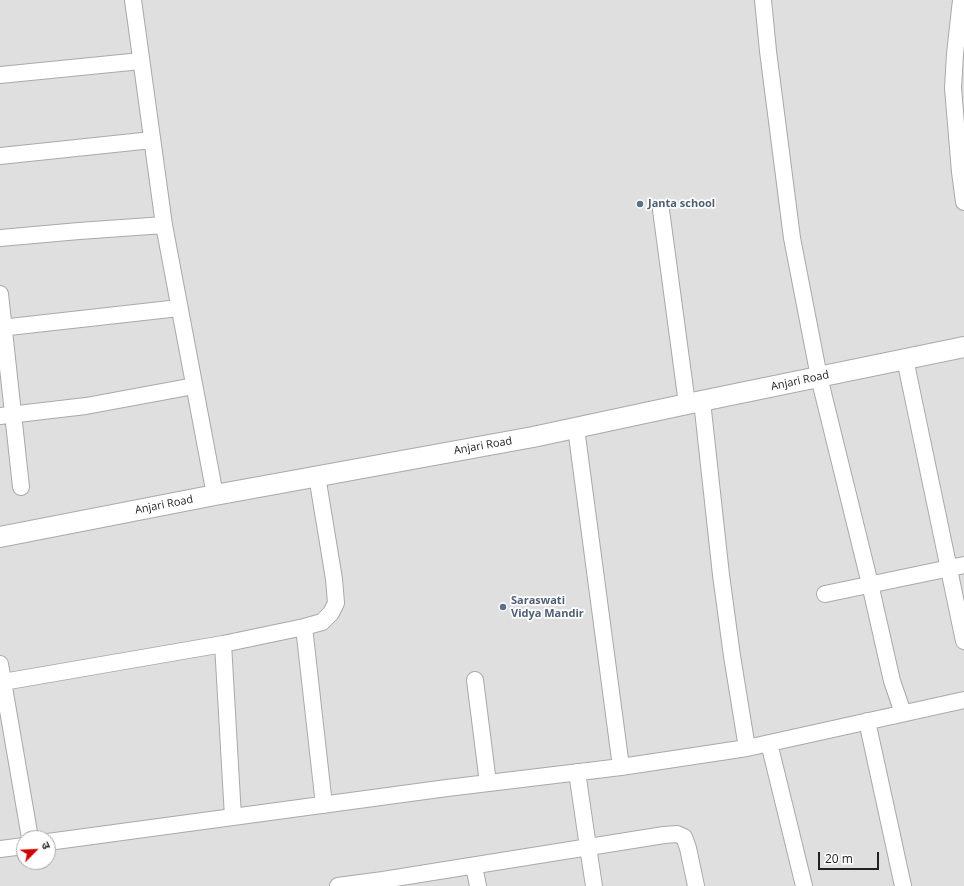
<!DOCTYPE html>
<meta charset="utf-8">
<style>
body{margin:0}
#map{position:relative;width:964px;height:886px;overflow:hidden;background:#f2efe9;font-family:"Open Sans","Noto Sans Devanagari",sans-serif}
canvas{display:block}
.north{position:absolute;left:16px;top:830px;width:40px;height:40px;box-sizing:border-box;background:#fff;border:1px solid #a7a7a7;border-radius:50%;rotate:66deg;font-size:11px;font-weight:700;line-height:16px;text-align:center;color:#222}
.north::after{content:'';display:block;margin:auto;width:14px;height:18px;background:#d40000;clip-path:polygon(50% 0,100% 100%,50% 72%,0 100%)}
.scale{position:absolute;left:818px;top:852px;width:61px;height:18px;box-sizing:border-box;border:2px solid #222;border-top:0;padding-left:5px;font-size:12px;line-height:14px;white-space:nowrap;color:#222;-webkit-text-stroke:3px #fff;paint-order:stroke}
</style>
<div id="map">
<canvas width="964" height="886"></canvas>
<div class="north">उ</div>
<div class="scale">20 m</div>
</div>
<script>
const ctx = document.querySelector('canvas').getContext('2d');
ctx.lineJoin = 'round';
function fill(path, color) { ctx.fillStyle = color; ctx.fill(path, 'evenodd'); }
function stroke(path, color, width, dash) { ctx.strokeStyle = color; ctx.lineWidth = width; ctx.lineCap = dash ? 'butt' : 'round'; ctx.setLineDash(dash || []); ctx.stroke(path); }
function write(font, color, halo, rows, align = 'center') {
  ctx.font = font + ' "Open Sans",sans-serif'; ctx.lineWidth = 3.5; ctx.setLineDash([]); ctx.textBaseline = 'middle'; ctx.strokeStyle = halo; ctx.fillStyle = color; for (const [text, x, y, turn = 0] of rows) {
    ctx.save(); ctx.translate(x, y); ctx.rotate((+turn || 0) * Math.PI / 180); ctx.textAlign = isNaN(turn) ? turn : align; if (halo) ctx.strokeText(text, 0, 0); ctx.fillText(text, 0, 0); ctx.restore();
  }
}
fill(new Path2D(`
 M0 0H964V886H0ZM24 838H48V862H24Z`), '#e0dfdf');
const minor = new Path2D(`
 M133 0 164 225 215 495
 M763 0 768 51 792 238 819 377 870 584 892 681 903 713
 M961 0 955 54 953 88 960 172 964 202
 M0 75 141 61
 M0 156 152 140
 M661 210 687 404
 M0 238 79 231 164 225
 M0 294 21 487
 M0 328 179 308
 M905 359 964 641
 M702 401 721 575 732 656 747 748
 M0 416 86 406 194 386
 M576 428 621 767
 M825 594 964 565
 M304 627 324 805
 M223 644 233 817
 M0 664 30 838
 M475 680 488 783
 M3 682 223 644 304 627 322 622 331 613 336 603 334 579 317 476
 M867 721 903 886
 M769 743 804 886
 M577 772 588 847 594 886
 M48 842 447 788 621 767 747 748 964 700
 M0 849 24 846
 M474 866 478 886
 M338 886 383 880 664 835 677 834 684 837 688 848 696 886`);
const tertiary = new Path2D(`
 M0 537 215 495 533 437 687 404 964 347`);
stroke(minor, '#a9a9a9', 18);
stroke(tertiary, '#a9a9a9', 22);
stroke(minor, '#fff', 16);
stroke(tertiary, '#fff', 20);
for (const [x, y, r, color] of [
 [640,204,4,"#5c6f8a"],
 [503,607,4,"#5c6f8a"]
]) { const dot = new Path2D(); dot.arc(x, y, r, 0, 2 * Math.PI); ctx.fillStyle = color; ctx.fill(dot); stroke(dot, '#fff', 1.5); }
write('bold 11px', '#4e5e75', '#fff', [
 ["Janta school",648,204],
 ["Saraswati",511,601],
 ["Vidya Mandir",511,614]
], 'left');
write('11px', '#222', '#fff', [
 ["Anjari Road",800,381,-12],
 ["Anjari Road",483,446,-10],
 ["Anjari Road",164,505,-11]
]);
</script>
